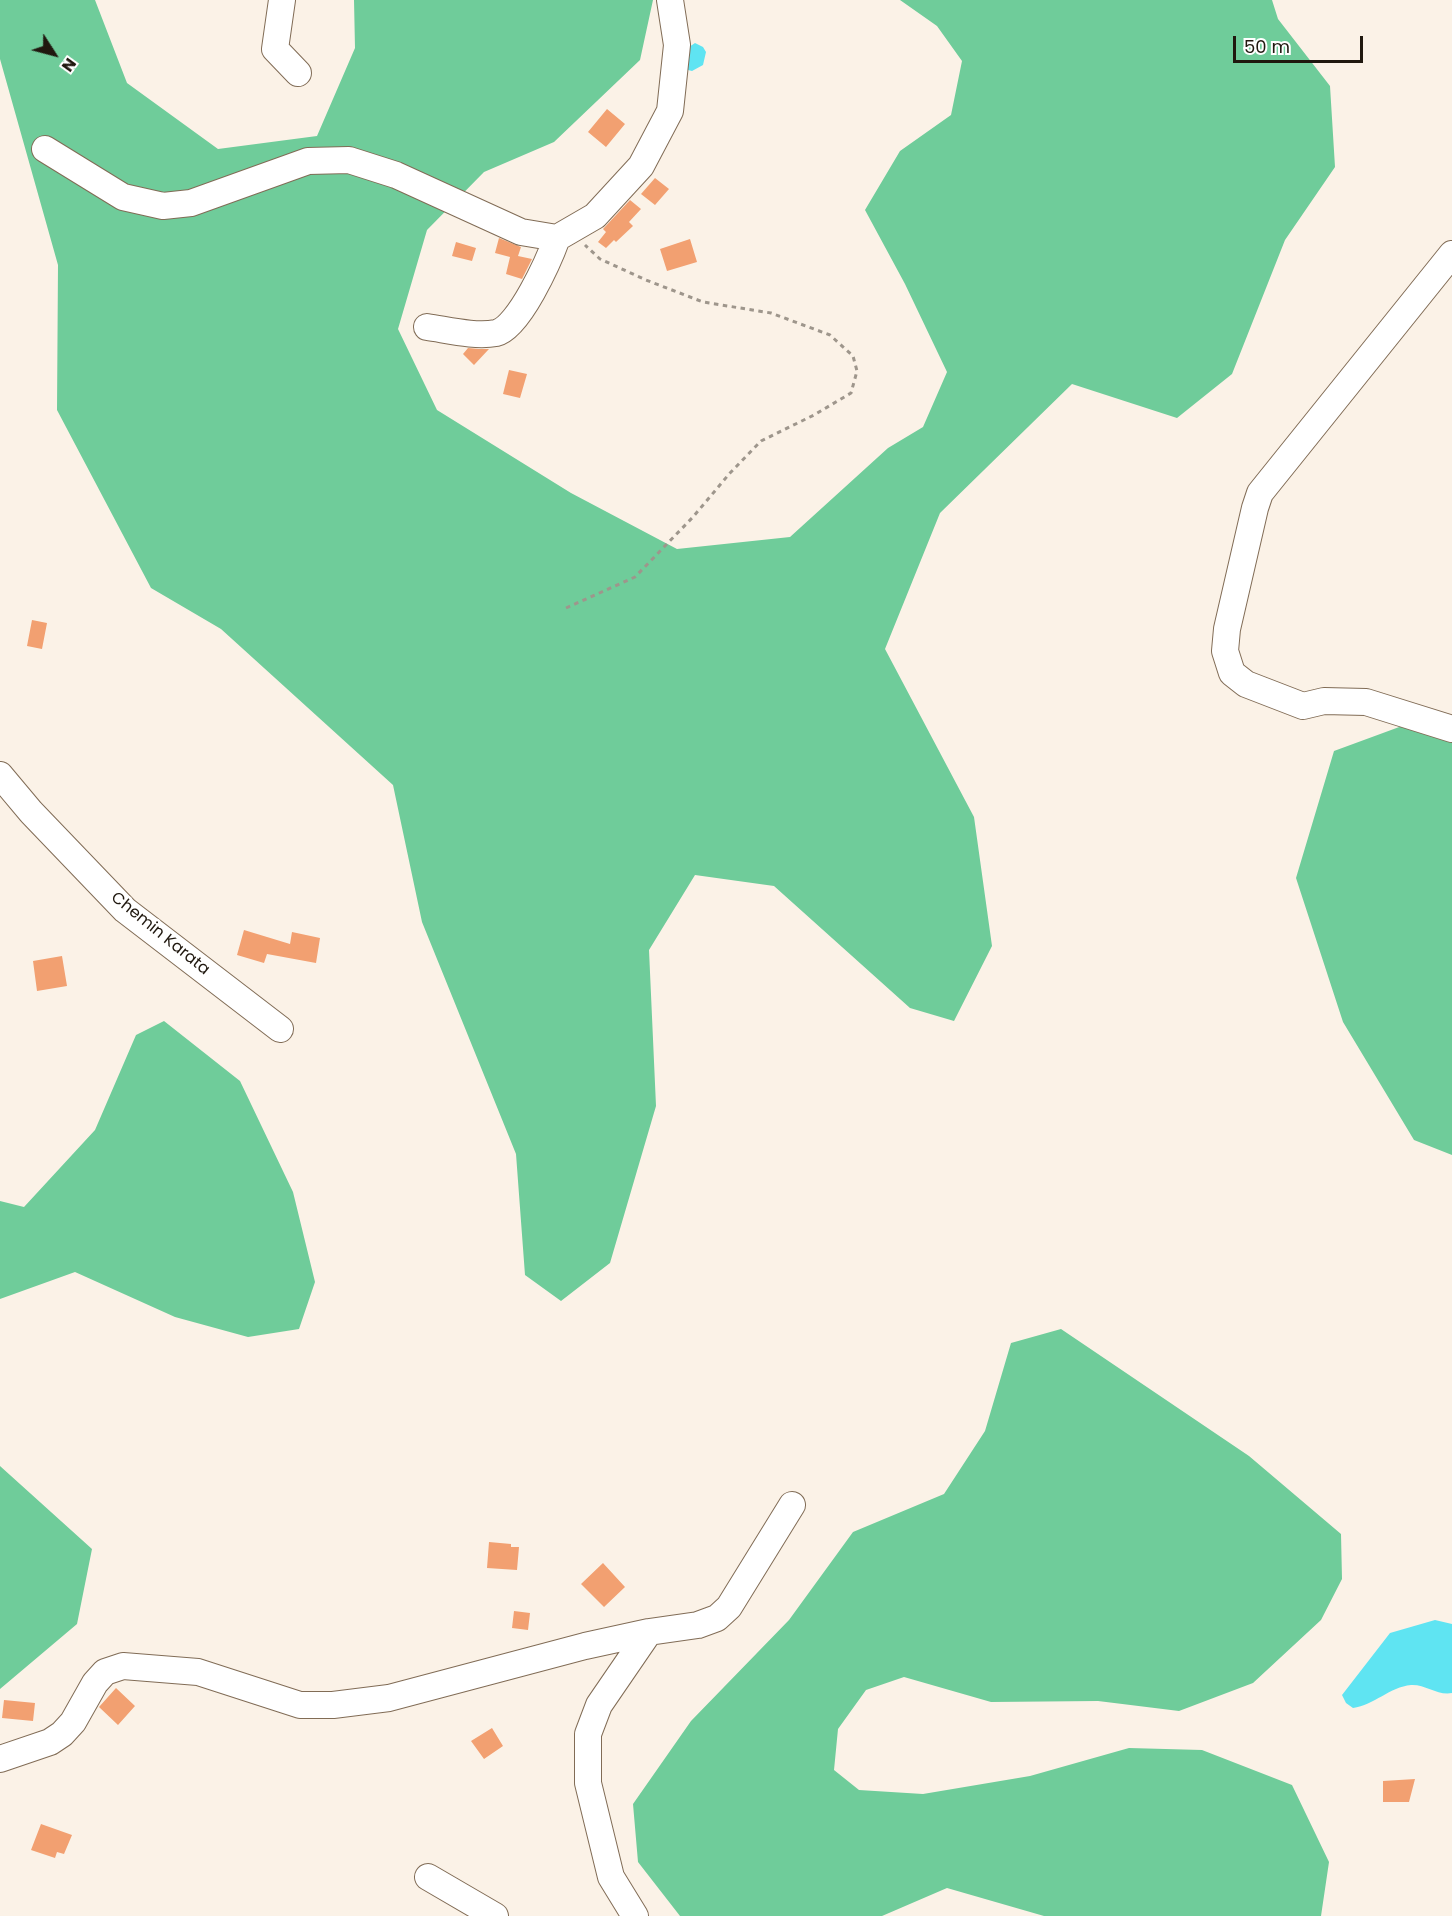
<!DOCTYPE html>
<style>
body{margin:0}
#map{position:relative;width:1452px;height:1916px;overflow:hidden;background:#fbf2e7;font-family:Poppins,sans-serif}
canvas{display:block}
.north{position:absolute;left:24px;top:24px;width:60px;height:60px;-webkit-text-stroke:4px #fff;paint-order:stroke;rotate:126deg;font-size:16px;font-weight:700;line-height:24px;text-align:center;color:#20180f}
.north::after{content:'';display:block;margin:auto;width:21px;height:27px;background:#20180f;clip-path:polygon(50% 0,100% 100%,50% 72%,0 100%)}
.scale{position:absolute;left:1233px;top:36px;width:130px;height:27px;box-sizing:border-box;border:3px solid #20180f;border-top:0;padding-left:8px;font-size:18px;line-height:21px;white-space:nowrap;color:#20180f;-webkit-text-stroke:4px #fff;paint-order:stroke}
</style>
<div id="map">
<canvas width="1452" height="1916"></canvas>
<div class="north">N</div>
<div class="scale">50 m</div>
</div>
<script>
const ctx = document.querySelector('canvas').getContext('2d');
ctx.lineJoin = 'round';
function fill(path, color) { ctx.fillStyle = color; ctx.fill(path, 'evenodd'); }
function stroke(path, color, width, dash) { ctx.strokeStyle = color; ctx.lineWidth = width; ctx.lineCap = dash ? 'butt' : 'round'; ctx.setLineDash(dash || []); ctx.stroke(path); }
function write(font, color, halo, rows, align = 'center') {
  ctx.font = font + ' Poppins,sans-serif'; ctx.lineWidth = 5; ctx.setLineDash([]); ctx.textBaseline = 'middle'; ctx.strokeStyle = halo; ctx.fillStyle = color; for (const [text, x, y, turn = 0] of rows) {
    ctx.save(); ctx.translate(x, y); ctx.rotate((+turn || 0) * Math.PI / 180); ctx.textAlign = isNaN(turn) ? turn : align; if (halo) ctx.strokeText(text, 0, 0); ctx.fillText(text, 0, 0); ctx.restore();
  }
}
fill(new Path2D(`
 M0 0H95L127 83 218 149 317 136 355 48 354 0H653L640 60 554 142 484 172 427 230 398 329 437 410 571 493 677 549 790 537 888 448 923 427 947 372 905 284 865 210 900 151 951 115 962 61 937 26 900 0H1272L1278 19 1330 86 1335 167 1285 240 1232 374 1177 418 1072 384 940 513 885 649 974 817 992 946 954 1021 910 1008 774 886 695 875 649 950 656 1106 610 1263 561 1301 525 1275 516 1154 422 922 393 785 221 629 151 588 57 410 58 265 0 59Z
 M1421 719 1452 726V1155L1414 1140 1343 1022 1296 878 1334 751Z
 M164 1021 240 1081 293 1192 315 1282 299 1329 248 1337 175 1317 75 1272 0 1299V1201L24 1207 95 1130 136 1035Z
 M1061 1329 1249 1456 1341 1534 1342 1579 1321 1620 1253 1683 1179 1711 1098 1701 991 1702 904 1677 866 1690 838 1729 834 1770 859 1790 923 1794 1030 1776 1129 1748 1202 1750 1292 1785 1329 1862 1321 1916H1044L947 1888 882 1916H680L638 1862 633 1804 691 1721 789 1620 853 1532 944 1494 985 1431 1011 1343Z
 M0 1466 92 1549 77 1624 0 1689Z`), '#6fcc9a');
fill(new Path2D(`
 M695 43 703 47 706 52 703 65 692 71 684 69 686 49Z
 M1435 1620 1452 1624V1693C1438 1696 1425 1684 1411 1685 1390 1687 1374 1705 1353 1708L1346 1703 1342 1695 1390 1633Z`), '#5fe4f2');
fill(new Path2D(`
 M607 109 625 124 606 147 588 132Z
 M655 178 669 189 655 205 641 194Z
 M630 200 641 209 629 222 633 226 616 242 614 240 606 248 598 242 606 232 603 229Z
 M499 238 521 247 518 256 532 259 522 279 506 274 510 257 495 253Z
 M690 239 697 262 667 271 660 249Z
 M456 242 476 248 472 261 452 256Z
 M468 348 479 349H489L474 365 463 354Z
 M509 370 527 374 520 398 503 394Z
 M32 620 47 623 42 649 27 646Z
 M244 930 290 944 292 932 320 938 316 963 267 954 264 963 237 955Z
 M62 956 67 986 37 991 33 961Z
 M489 1542 511 1544V1547H519L517 1570 487 1568Z
 M603 1563 625 1587 604 1607 581 1584Z
 M514 1611 530 1613 528 1630 512 1628Z
 M116 1688 135 1706 118 1725 99 1707Z
 M4 1700 35 1703 33 1721 2 1718Z
 M492 1728 503 1746 484 1759 471 1741Z
 M1415 1779 1409 1802H1383V1781Z
 M41 1824 72 1835 64 1854 57 1852 55 1858 31 1850Z`), '#f2a071');
const minor = new Path2D(`
 M282 0 275 49 298 73
 M45 149 123 197 163 206 191 203 308 161 349 160 396 175 521 232 557 238 595 216 641 166 670 111 677 45 670 0
 M1452 254 1260 493 1255 508 1227 629 1225 651 1232 673 1246 684 1303 706 1324 701 1366 702 1452 729
 M427 327C448 330 475 337 496 333 519 328 549 260 557 238
 M0 775 31 812 125 910 280 1029
 M0 1759 50 1742 62 1734 73 1722 95 1683 105 1672 123 1666 198 1672 300 1705H333L389 1698 585 1646 649 1632 698 1625 717 1618 729 1607 792 1505
 M428 1877 495 1916
 M635 1916 611 1877 588 1783V1734L599 1705 649 1632`);
stroke(minor, '#816c56', 28);
stroke(new Path2D(`
 M566 608 635 577 693 517 730 473 761 441 814 415 851 393 857 371 853 356 830 335 771 313 703 302 646 280 600 259 585 245`), '#9e968c', 3, [4.5, 4.5]);
stroke(minor, '#fff', 26);
write('16px', '#20180f', '#fff', [
 ["Chemin Karata",160,934,39]
]);
</script>
